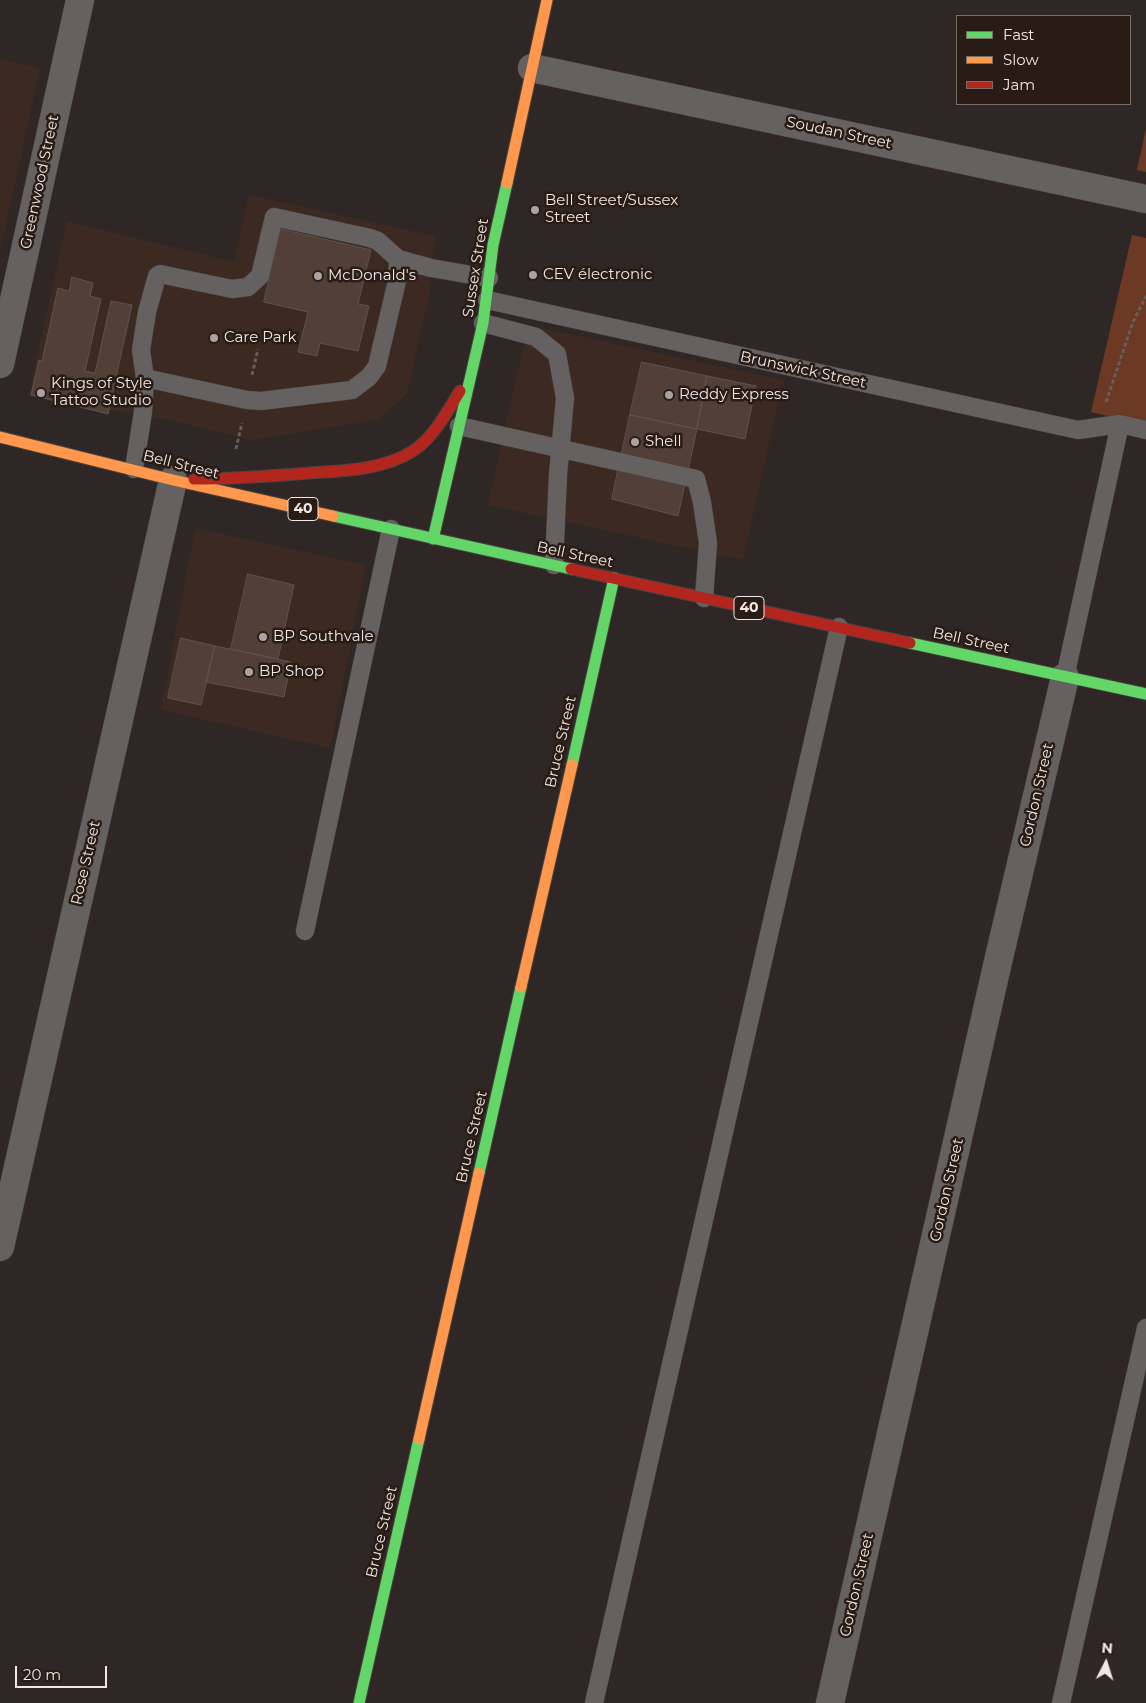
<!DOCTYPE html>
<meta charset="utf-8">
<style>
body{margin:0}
#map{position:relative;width:1146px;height:1703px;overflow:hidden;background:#2f2725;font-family:Montserrat,sans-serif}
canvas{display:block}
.legend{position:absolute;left:956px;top:15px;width:175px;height:90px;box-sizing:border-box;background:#291c16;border:1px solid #796d68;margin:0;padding:6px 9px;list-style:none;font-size:15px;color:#f0e6e2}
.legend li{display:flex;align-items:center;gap:10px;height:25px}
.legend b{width:25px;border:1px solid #796d68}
.north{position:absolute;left:1081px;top:1638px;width:50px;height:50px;-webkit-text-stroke:4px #291c16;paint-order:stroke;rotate:5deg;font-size:14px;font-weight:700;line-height:20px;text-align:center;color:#f0e6e2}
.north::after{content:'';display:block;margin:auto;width:18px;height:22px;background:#f0e6e2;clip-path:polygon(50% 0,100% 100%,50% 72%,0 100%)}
.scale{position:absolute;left:15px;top:1666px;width:92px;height:22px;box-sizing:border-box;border:2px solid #f0e6e2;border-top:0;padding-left:6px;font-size:15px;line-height:18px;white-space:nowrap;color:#f0e6e2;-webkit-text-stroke:4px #291c16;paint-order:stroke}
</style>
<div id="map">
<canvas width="1146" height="1703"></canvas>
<ul class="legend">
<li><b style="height:6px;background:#63d668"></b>Fast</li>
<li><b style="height:6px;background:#ff974d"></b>Slow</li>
<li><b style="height:6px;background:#b3261e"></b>Jam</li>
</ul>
<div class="north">N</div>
<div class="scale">20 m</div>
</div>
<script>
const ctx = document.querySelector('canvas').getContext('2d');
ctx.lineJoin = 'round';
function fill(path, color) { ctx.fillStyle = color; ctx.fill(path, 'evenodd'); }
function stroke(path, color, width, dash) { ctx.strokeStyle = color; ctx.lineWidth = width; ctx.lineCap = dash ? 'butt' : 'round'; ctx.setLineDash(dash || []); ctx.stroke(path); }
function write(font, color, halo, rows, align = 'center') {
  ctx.font = font + ' Montserrat,sans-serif'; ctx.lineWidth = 5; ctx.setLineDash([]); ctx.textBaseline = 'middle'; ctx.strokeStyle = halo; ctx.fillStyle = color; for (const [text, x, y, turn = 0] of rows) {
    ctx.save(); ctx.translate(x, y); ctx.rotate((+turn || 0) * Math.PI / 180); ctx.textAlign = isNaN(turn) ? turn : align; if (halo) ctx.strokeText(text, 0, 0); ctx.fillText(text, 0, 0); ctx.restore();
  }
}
fill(new Path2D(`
 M0 59 40 68 0 252Z
 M249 195 435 236 429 295 407 394 377 420 251 440 165 419 28 396 67 221 234 262Z
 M528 325 783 380 743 560 488 505Z
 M195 528 366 565 330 748 161 710Z`), '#3c2922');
fill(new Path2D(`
 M1146 128V172L1137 170Z
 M1132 235 1146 238V425L1091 412Z`), '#6c3925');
const building = new Path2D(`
 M281 229 371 250 358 304 369 306 358 351 320 343 317 356 298 352 308 312 264 302Z
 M72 277 93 283 90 296 101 299 85 371 95 373 111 301 132 305 108 414 31 395 39 360 42 361 58 288 69 291Z
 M642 362 707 376 697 429 630 415Z
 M707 376 756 386 745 439 697 429Z
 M630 415 697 429 678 516 612 499Z
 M248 574 294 585 278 659 231 649Z
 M181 638 215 646 201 705 168 698Z
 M215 646 291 662 284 697 206 682Z`);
fill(building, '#524038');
stroke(building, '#5a5351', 1);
const lane = new Path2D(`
 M487 300 1078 430 1120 424 1146 430
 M483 323 536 337 557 354 565 398 558 475 554 565
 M145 378 141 350 147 312 157 276 160 274 232 289 248 287 260 276 274 217 370 238 378 241 398 259
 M459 426 696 479 702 502 708 543 704 598
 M134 469 143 412 145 378 247 400 261 401 352 390 369 377 377 366 397 281 398 259 431 268 489 278
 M1065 677 1120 424
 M305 931 391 529
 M594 1703 839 627
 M1061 1703 1146 1328`);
const street = new Path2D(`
 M532 68 1146 199
 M0 364 80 0
 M0 1247 173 480
 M830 1703 997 966 1065 677`);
const fast = new Path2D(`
 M333 516 571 569
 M433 539 483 323 493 245 507 183
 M910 643 1146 694
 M572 765 614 578
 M479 1173 521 987
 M359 1703 419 1439`);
const slow = new Path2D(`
 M507 183 547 0
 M0 437 173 480 333 516
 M521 987 572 765
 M419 1439 479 1173`);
const jam = new Path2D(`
 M194 479C232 479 271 476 309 473 343 471 383 470 413 451 434 437 447 412 460 391
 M571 569 910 643`);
stroke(lane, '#494340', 19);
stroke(street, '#494340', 29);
stroke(fast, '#494340', 13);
stroke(slow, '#494340', 13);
stroke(jam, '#494340', 13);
stroke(new Path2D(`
 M252 375 258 349
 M1106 402 1133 322 1146 296
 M236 449 242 423`), '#645f5e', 3, [4, 2.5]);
stroke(lane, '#646160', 18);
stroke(street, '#646160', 28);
stroke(fast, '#63d668', 11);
stroke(slow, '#ff974d', 11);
stroke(jam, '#b3261e', 11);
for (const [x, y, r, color] of [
 [535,210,5,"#aca3a0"],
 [533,275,5,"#aca3a0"],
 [318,276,5,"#aca3a0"],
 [214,338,5,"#aca3a0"],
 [41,393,5,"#aca3a0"],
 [669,395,5,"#aca3a0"],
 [635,442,5,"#aca3a0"],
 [263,637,5,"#aca3a0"],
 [249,672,5,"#aca3a0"]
]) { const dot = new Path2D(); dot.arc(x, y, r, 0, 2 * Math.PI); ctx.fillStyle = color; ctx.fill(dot); stroke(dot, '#291c16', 2); }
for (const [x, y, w] of [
 [303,509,30],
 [749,608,30]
]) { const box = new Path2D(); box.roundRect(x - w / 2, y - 11.5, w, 23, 4); ctx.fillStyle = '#291c16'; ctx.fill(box); stroke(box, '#f0e6e2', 1); }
write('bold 14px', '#f0e6e2', null, [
 ["40",303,509],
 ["40",749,608]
]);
write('15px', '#f0e6e2', '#291c16', [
 ["Soudan Street",839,133,12],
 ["Greenwood Street",40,182,-78],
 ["Sussex Street",476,268,-81],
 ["Brunswick Street",803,370,12],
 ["Bell Street",181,465,14],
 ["Bell Street",575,555,12],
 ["Bell Street",971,641,12],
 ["Bruce Street",561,742,-77],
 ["Gordon Street",1037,795,-77],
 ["Rose Street",86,863,-77],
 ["Bruce Street",472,1137,-77],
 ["Gordon Street",947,1190,-77],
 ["Bruce Street",382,1532,-77],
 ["Gordon Street",857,1585,-77]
]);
write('15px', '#f0e6e2', '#291c16', [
 ["Bell Street/Sussex",545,201],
 ["Street",545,218],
 ["CEV électronic",543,275],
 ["McDonald's",328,276],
 ["Care Park",224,338],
 ["Kings of Style",51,384],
 ["Tattoo Studio",51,401],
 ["Reddy Express",679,395],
 ["Shell",645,442],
 ["BP Southvale",273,637],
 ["BP Shop",259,672]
], 'left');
</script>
